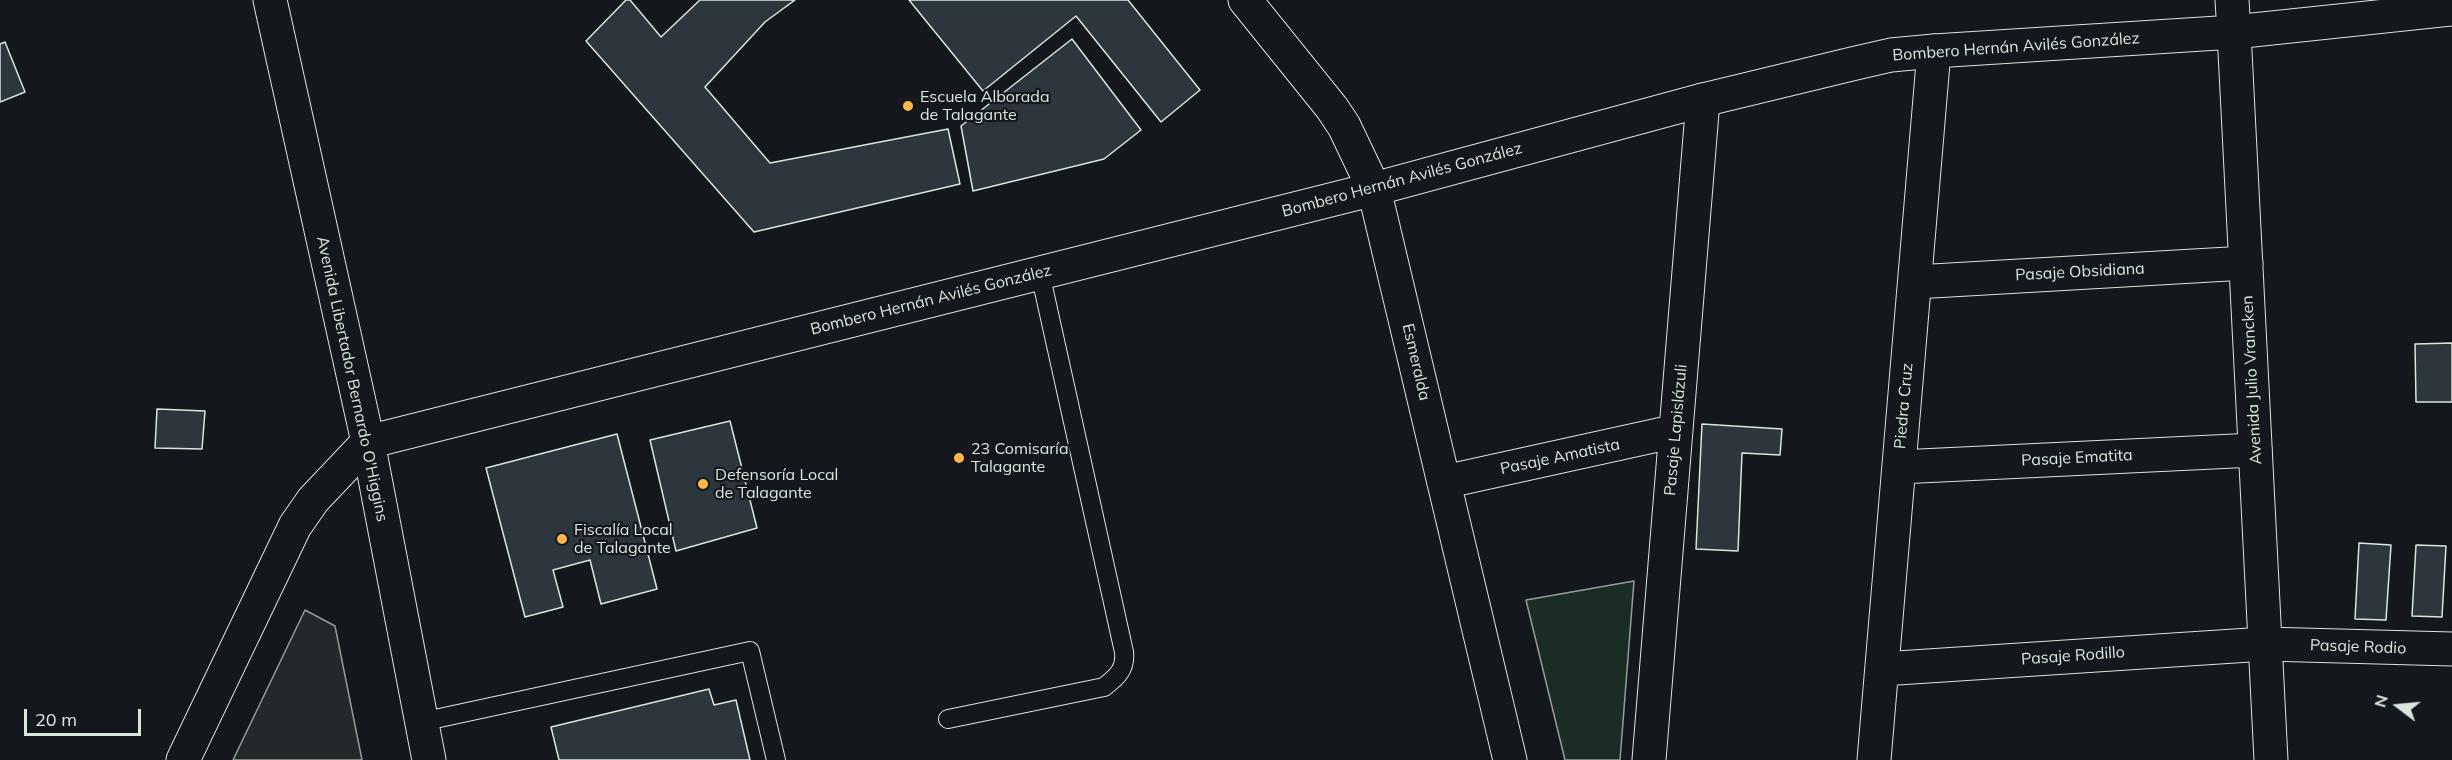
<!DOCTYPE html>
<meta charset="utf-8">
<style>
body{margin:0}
#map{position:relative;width:2452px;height:760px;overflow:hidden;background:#14181c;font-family:Mulish,sans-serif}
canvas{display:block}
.north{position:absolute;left:2368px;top:676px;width:60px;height:60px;-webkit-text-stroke:4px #14181c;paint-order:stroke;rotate:286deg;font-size:16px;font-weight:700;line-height:24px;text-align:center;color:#d8e6dc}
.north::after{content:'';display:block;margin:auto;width:21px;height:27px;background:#d8e6dc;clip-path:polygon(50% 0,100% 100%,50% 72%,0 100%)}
.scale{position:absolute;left:24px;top:709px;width:117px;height:27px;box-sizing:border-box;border:3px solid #d8e6dc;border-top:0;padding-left:8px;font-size:18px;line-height:21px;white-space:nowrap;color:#d8e6dc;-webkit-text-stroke:4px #14181c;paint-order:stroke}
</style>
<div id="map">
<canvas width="2452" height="760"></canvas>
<div class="north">N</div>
<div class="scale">20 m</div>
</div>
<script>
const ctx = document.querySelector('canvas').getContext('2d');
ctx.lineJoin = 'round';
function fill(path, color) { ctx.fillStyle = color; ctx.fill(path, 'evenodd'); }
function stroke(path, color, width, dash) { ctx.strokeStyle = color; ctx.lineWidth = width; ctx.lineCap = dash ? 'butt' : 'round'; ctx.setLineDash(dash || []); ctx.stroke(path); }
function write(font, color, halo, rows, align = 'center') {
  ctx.font = font + ' Mulish,sans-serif'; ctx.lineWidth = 4.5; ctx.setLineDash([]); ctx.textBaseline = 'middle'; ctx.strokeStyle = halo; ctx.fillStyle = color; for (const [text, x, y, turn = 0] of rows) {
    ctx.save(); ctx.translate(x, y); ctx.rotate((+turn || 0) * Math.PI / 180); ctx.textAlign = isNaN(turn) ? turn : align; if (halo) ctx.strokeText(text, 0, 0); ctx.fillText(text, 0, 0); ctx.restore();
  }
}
const green = new Path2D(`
 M1634 581 1620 760H1565L1526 600Z`);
fill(green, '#1a2d24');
stroke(green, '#939e99', 1.5);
const parking = new Path2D(`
 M305 610 335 626 362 760H233Z`);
fill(parking, '#24282b');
stroke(parking, '#939e99', 1.5);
const building = new Path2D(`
 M626 0H630L661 37 700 0H795L765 22 705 87 770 163 948 129 960 184 754 232 586 41Z
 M909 0H1128L1200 90 1161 122 1076 16 983 91Z
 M1072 39 1141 130 1104 159 973 191 961 126Z
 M5 42 25 92 0 102V44Z
 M2452 343V402H2416L2415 344Z
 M157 409 205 411 202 449 155 448Z
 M730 421 757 528 676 551 650 440Z
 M1702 424 1782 429 1780 455 1742 453 1738 551 1696 549Z
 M617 434 657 589 601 604 590 560 553 570 563 607 525 617 486 468Z
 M2359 543 2391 545 2386 620 2355 619Z
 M2416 545 2446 546 2442 617 2412 616Z
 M709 689 714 705 736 700 750 760H559L551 727Z`);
fill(building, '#2c363c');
stroke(building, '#d8e6dc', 1.5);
const lane = new Path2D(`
 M948 719 1104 687C1117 677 1126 669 1124 652L1040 273
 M421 722 750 651 776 760`);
const street = new Path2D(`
 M2232 0 2234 32 2452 9
 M1915 282 2246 263
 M1899 467 2255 450
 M1444 482 1676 431
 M1882 669 2265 644 2452 649
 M183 760 295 526 313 500 368 442
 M1649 760 1703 100
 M1874 760 1934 51`);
const secondary = new Path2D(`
 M1245 0 1332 108 1344 126 1374 189 1510 760
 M368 442 1374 189 1703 100 1856 63 1891 55 1934 51 2234 32 2271 760`);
const primary = new Path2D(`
 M270 0 368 442 429 760`);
stroke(lane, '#d8e6dc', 20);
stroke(street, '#d8e6dc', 35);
stroke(secondary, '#d8e6dc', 35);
stroke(primary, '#d8e6dc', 35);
stroke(lane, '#14181c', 18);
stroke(street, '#14181c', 33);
stroke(secondary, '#14181c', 33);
stroke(primary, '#14181c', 33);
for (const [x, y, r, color] of [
 [908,106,6,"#ffb74d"],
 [959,458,6,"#ffb74d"],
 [703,484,6,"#ffb74d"],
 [562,539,6,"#ffb74d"]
]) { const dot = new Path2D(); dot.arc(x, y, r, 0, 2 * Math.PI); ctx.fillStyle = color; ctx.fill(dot); stroke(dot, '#14181c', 2); }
write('16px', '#d8e6dc', '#14181c', [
 ["Bombero Hernán Avilés González",2016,47,-4],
 ["Bombero Hernán Avilés González",1402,180,-15],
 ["Pasaje Obsidiana",2080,272,-3],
 ["Bombero Hernán Avilés González",931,300,-14],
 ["Esmeralda",1416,362,77],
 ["Avenida Libertador Bernardo O'Higgins",352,379,78],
 ["Avenida Julio Vrancken",2252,380,-93],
 ["Piedra Cruz",1904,406,-85],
 ["Pasaje Lapislázuli",1676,430,-85],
 ["Pasaje Amatista",1560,457,-12],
 ["Pasaje Ematita",2077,458,-3],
 ["Pasaje Rodio",2358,647,2],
 ["Pasaje Rodillo",2073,656,-4]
]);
write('16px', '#d8e6dc', '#14181c', [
 ["Escuela Alborada",920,97],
 ["de Talagante",920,115],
 ["23 Comisaría",971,449],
 ["Talagante",971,467],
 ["Defensoría Local",715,475],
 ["de Talagante",715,493],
 ["Fiscalía Local",574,530],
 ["de Talagante",574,548]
], 'left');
</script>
